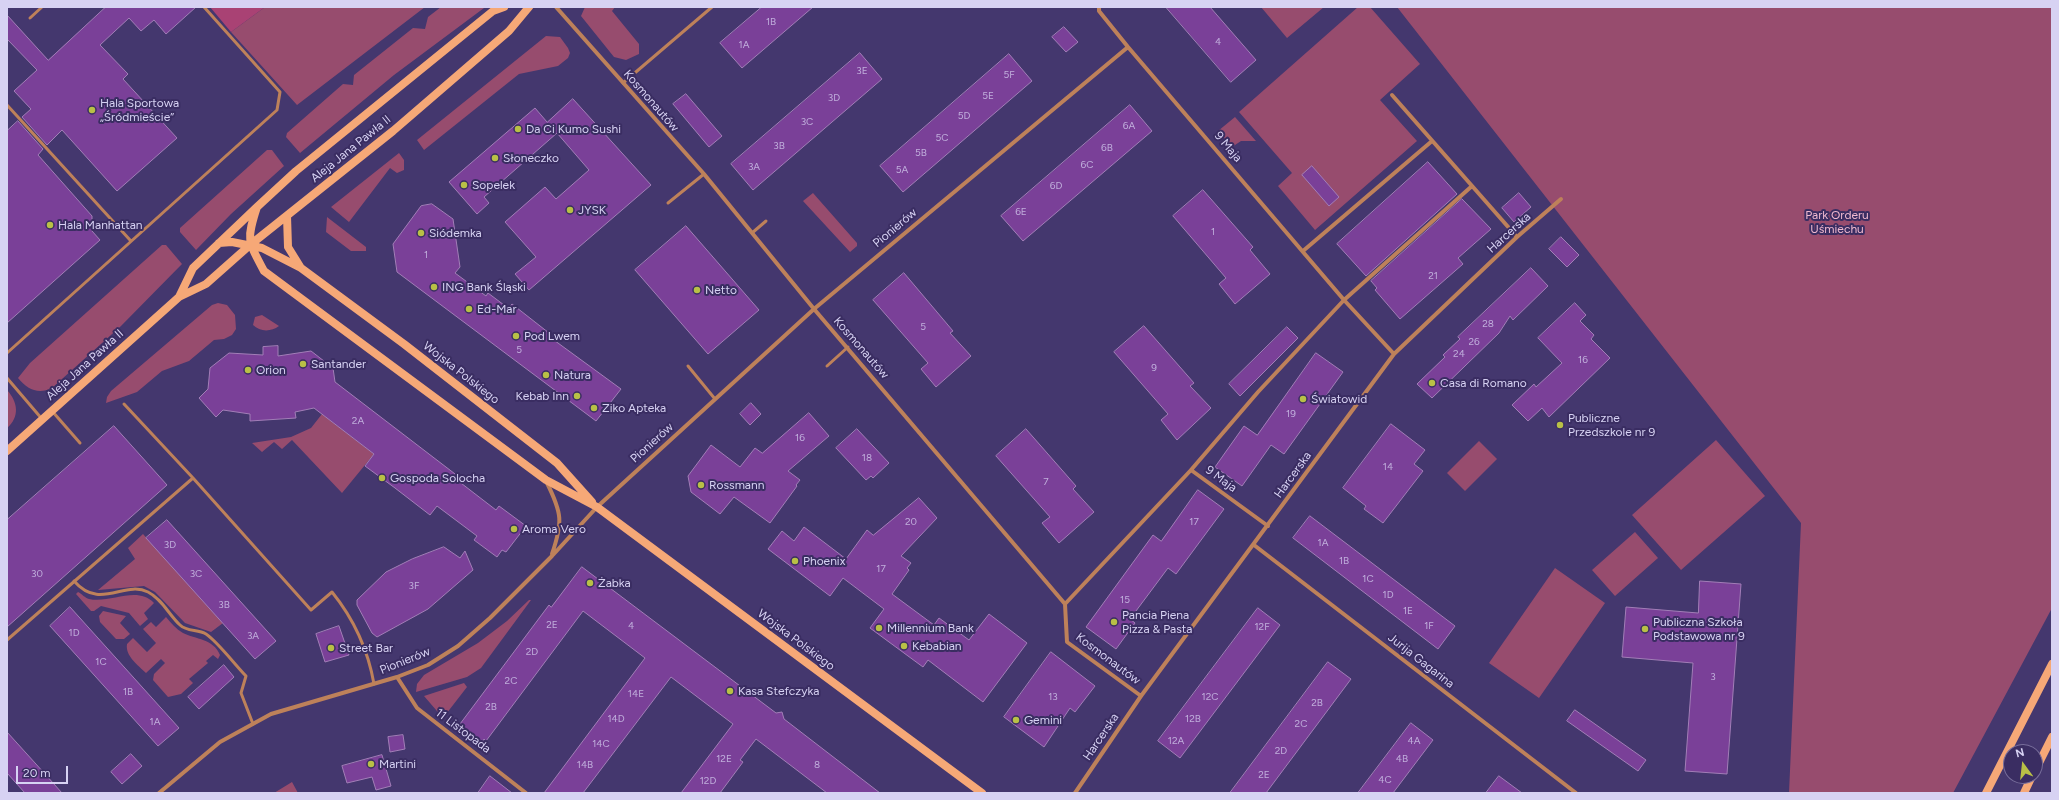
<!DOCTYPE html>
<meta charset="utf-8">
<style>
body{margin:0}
#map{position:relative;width:2059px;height:800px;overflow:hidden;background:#44376e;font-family:Figtree,sans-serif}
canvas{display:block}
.frame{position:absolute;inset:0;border:8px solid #d7d2f3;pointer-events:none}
.north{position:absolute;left:2003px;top:744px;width:40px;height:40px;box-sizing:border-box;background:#3a2d62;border:1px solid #796f9c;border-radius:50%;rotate:345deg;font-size:11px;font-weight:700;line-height:16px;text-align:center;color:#d7d2f3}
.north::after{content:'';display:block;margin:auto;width:14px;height:18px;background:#b9c046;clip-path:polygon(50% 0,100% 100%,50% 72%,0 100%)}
.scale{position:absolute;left:16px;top:766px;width:52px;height:18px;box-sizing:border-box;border:2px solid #d7d2f3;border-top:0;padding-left:5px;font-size:12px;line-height:14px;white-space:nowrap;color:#d7d2f3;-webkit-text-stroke:3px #3a2d62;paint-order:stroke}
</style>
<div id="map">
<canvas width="2059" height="800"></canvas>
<div class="frame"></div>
<div class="north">N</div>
<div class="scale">20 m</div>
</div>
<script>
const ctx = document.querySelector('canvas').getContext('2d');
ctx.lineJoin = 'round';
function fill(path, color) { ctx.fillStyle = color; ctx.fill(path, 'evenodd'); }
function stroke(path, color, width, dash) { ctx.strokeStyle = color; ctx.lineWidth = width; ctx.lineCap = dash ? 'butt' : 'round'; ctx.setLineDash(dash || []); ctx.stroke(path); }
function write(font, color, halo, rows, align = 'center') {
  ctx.font = font + ' Figtree,sans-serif'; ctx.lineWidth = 4; ctx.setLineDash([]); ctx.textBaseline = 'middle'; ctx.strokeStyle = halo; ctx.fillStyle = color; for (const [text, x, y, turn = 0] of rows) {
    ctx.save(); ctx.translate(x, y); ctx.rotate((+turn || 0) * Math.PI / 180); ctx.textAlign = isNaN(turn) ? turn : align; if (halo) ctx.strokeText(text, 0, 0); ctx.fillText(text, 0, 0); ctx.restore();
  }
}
fill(new Path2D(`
 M265 7H425L297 105 231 32Z
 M441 7 484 8 394 75 300 153 286 137 287 133 343 84 353 85 354 75 413 28 425 29 428 17Z
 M585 7H615L612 11 639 44V54L626 60 614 57 581 16Z
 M1261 7H1324L1287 38Z
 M1358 7H1370L1420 64 1380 100 1417 141 1315 230 1278 186 1292 173 1239 112Z
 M1397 7H2052V608L1953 793H1789L1801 523Z
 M546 36 560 37 568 48 570 53 568 58 558 66 519 74 424 150 417 140Z
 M1235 117 1256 141H1241L1232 147 1218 131Z
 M267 150H272L284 166 231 214 196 250 180 232V228Z
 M399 153 404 160V170L397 173 390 168 349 222 331 207Z
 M813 193 857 243V246L850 252 803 201Z
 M327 217 366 247V251H351L326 232Z
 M162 245H166L182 264 121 326 52 388C38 395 27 389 18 378L30 363Z
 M218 303 227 305 235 315 236 329 232 335 224 339 214 340 189 361 162 371 137 392 106 403 107 397 111 391 212 305Z
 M262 315 279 326C271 332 260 332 253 325L255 317Z
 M7 390C18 402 20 417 7 428Z
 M322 414 374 454 342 493 292 440 282 449 274 442 262 452 252 443 291 437 311 428Z
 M1716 440 1765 496 1681 570 1632 515Z
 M1479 441 1497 459 1465 491 1447 473Z
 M1635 532 1658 558 1615 596 1592 570Z
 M143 534 223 623 211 632 185 623 155 592 144 586 98 590 135 559 128 548Z
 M1555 568 1605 603 1539 698 1489 663Z
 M78 592C82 594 85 598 89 599 110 604 137 585 154 603L144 613 148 619 140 626 129 613 101 606 94 611H91L76 594Z
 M529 600H531L481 668 467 677 416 692 417 684 424 675 478 643 507 621Z
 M103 611 126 616 120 623 130 634 124 639H116L100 622 99 616Z
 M166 617C171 623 176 629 183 633 195 639 214 639 220 655L218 659 213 655 206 661 208 663 189 679 193 683 181 694 168 697 153 680 154 674 165 663 161 659 146 673C138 665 125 656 127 644L133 638 147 652 156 643 143 629 151 622 156 627Z
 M464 683 467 687 443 718 424 696Z
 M292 782 298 793H274Z`), '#974c6e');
fill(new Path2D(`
 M210 7H265L231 32Z`), '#a94274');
const building = new Path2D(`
 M106 7H196L166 34 154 20 141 31 129 18 100 45 128 74 123 79 177 138 117 191 62 130 47 145 22 117 31 109 14 91 37 70 7 39V15L48 60Z
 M762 7H813L742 68 720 43Z
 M1166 7H1210L1256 60 1231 82Z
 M1064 27 1078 42 1066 52 1052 37Z
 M860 53 882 79 753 190 731 164Z
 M1009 54 1032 81 903 192 880 166Z
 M686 94 722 136 709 147 673 104Z
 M573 99 651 185 529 290 515 274 536 257 505 222 545 187 556 199 589 170 557 133 484 197 489 203 477 214 449 182 535 108 547 122Z
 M1130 105 1152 131 1023 241 1001 216Z
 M18 121 43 149 38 155 92 216V231L100 240 7 323V131Z
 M1428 162 1457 194 1366 276 1337 244Z
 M1312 166 1339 197 1329 206 1302 175Z
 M1203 190 1253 247 1250 250 1270 274 1235 304 1219 284 1226 278 1173 216Z
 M1519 193 1531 207 1514 222 1502 208Z
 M1462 199 1491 229 1458 258 1463 264 1400 319 1375 290 1377 288 1371 281Z
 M432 204 453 219 460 267 455 273 486 296 488 293 508 308 512 304 549 333 547 335 621 389 596 421 397 272 393 244 421 206Z
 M686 226 759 310 708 354 635 270Z
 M1561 237 1579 255 1567 267 1549 249Z
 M1531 268 1548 286 1513 320 1510 316 1499 333 1432 398 1417 384 1445 357 1443 355 1460 339 1458 337Z
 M904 273 953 331 950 333 971 356 936 387 921 369 928 363 873 300Z
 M1575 303 1586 315 1580 321 1594 335 1591 339 1610 358 1549 417 1542 408 1528 421 1512 405 1534 384 1536 387 1562 363 1538 338Z
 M1144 326 1194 383 1190 386 1211 408 1177 440 1161 420 1168 414 1114 352Z
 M1287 327 1298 338 1240 396 1229 384Z
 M278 346V356L311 351 333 368 335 382 459 477 457 480 496 510 499 506 526 526 506 552 502 550 497 557 474 540 477 536 437 506 430 515 395 488 365 466 374 454 314 408 295 412 296 418 250 421V414L223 410 216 417 199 398 208 389 210 368 229 353 263 355V347Z
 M1316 353 1343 372 1284 454 1271 445 1242 486 1215 467 1244 426 1257 435Z
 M751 403 761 414 750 425 740 414Z
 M809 413 829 436 788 471 800 480 796 485 797 486 770 523 734 497 720 514 691 492 688 476 711 445 740 467 755 448 762 453Z
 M1391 424 1425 450 1414 464 1423 471 1383 523 1364 509 1366 506 1343 488Z
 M114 426 167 485 7 627V520Z
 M857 429 889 463 873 478 871 476 866 480 836 448Z
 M1026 429 1076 486 1073 489 1094 512 1059 543 1042 523 1050 517 996 456Z
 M1198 490 1224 509 1176 574 1168 568 1130 619 1135 623 1116 649 1086 627 1153 535 1161 541Z
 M919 498 937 518 901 556 911 563 907 568 909 570 892 594 934 625 939 618 969 640 989 614 1027 643 983 702 928 660 923 667 870 628 884 609 843 578 830 596 768 549 782 531 794 541 804 527 846 559 867 530 873 535Z
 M1310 516 1455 626 1438 649 1293 538Z
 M167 520 276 641 255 659 146 538Z
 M444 547 460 558 465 551 473 570 428 609 377 637 372 633 357 605V600L386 572 412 559Z
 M582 567 776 713 782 712 784 719 880 793H827L756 739 740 760 743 762 720 793H681L733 724 671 677 583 793H544L645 658 583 611 486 741 484 739 480 745 457 728 549 605 551 607Z
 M1700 581 1741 584 1727 774 1685 771 1693 663 1622 657 1626 607 1698 613Z
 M70 607 179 728 158 746 50 626Z
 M1258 608 1280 625 1180 758 1158 741Z
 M339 626 349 655 325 662 316 634Z
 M1051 652 1095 686 1075 712 1070 708 1044 747 1004 717Z
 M1328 662 1351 679 1266 793H1230Z
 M224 665 234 677 199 709 188 697Z
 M1575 710 1646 760 1638 771 1567 721Z
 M1411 723 1433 740 1393 793H1358Z
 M7 732 45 774 62 793H25L7 773Z
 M403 735 405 749 390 752 388 737Z
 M131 754 142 766 122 784 111 772Z
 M382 755 391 786 376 790 372 777 347 783 342 766Z
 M490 776 512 793H478Z
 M1499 776 1522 793H1486Z`);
fill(building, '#7a4098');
stroke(building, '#a27eb7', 1);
stroke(new Path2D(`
 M30 18 42 7
 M623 83 712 7
 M7 105 130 240
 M668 203 704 174
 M752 233 766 221
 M7 353 277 110 280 92 204 7
 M688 366 715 399
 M827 366 848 347
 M7 378 42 419
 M124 404 193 478
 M52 411 80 443
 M74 581C100 611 124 580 148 592 162 599 169 615 180 625 187 632 198 629 206 634 217 641 236 666 246 676L241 693 253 724
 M7 640 193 478 311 610 332 592C353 618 368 650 374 684`), '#be815a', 3);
stroke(new Path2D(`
 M556 7 704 174 814 309 1065 604 1067 642 1141 696
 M1099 7V11L1128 47 1344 300 1394 354
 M1392 95 1517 237
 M1303 251 1432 141
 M547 483C562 513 563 522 552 554
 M1268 526 1191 470 1258 392 1344 300 1472 186
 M1254 545 1576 793
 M1065 604 1191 470
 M397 677 417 708 526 793
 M159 793 220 742 271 714 397 677 428 665 458 646 490 618 552 556 597 507 814 309 1128 47
 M1075 793 1141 696 1394 354 1517 237 1561 199`), '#be815a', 4);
stroke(new Path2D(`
 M257 207C246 240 248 241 264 271L546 480 597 507 982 793
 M287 216 288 247 301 268
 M219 243 232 242 262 248 301 268 404 344 557 463 592 502
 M179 297 193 268 257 207 296 171 493 11 504 7
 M7 451 179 297 206 284 250 245 393 131 509 31 529 7
 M2035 771 2052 737
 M1986 793 2052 664
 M2024 793 2032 776`), '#f6a877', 8);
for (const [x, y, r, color] of [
 [92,110,4,"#b9c046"],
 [518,129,4,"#b9c046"],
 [495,158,4,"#b9c046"],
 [464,185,4,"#b9c046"],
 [570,210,4,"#b9c046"],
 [50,225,4,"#b9c046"],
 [421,233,4,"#b9c046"],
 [434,287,4,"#b9c046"],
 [697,290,4,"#b9c046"],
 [469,309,4,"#b9c046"],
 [516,336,4,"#b9c046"],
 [303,364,4,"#b9c046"],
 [248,370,4,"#b9c046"],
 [546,375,4,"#b9c046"],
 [1432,383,4,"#b9c046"],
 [577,396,4,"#b9c046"],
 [1303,399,4,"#b9c046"],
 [594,408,4,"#b9c046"],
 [1560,425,4,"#b9c046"],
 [382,478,4,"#b9c046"],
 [701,485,4,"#b9c046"],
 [514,529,4,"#b9c046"],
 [795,561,4,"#b9c046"],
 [590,583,4,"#b9c046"],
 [1114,622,4,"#b9c046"],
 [879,628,4,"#b9c046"],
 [1645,629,4,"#b9c046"],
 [904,646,4,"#b9c046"],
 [331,648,4,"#b9c046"],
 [730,691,4,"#b9c046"],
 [1016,720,4,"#b9c046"],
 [371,764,4,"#b9c046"]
]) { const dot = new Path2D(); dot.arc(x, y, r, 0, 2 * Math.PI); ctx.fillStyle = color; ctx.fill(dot); stroke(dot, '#3a2d62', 1.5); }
write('10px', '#c0aedc', null, [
 ["1B",771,22],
 ["4",1218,42],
 ["1A",744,45],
 ["3E",862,71],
 ["5F",1009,75],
 ["5E",988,96],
 ["3D",834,98],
 ["5D",964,116],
 ["3C",807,122],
 ["6A",1129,126],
 ["5C",942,138],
 ["3B",779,146],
 ["6B",1107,148],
 ["5B",921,153],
 ["6C",1087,165],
 ["3A",754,167],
 ["5A",902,170],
 ["6D",1056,186],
 ["6E",1021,212],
 ["1",1213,232],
 ["1",426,255],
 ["21",1433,276],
 ["28",1488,324],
 ["5",923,327],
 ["26",1474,342],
 ["5",519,350],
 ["24",1459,354],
 ["16",1583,360],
 ["9",1154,368],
 ["19",1291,414],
 ["2A",358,421],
 ["16",800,438],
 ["18",867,458],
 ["14",1388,467],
 ["7",1046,482],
 ["20",911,522],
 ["17",1194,522],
 ["1A",1323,543],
 ["3D",170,545],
 ["1B",1344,561],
 ["17",881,569],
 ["30",37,574],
 ["3C",196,574],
 ["1C",1368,579],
 ["3F",414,586],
 ["1D",1388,595],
 ["15",1125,600],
 ["3B",224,605],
 ["1E",1408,611],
 ["2E",552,625],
 ["4",631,626],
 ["1F",1429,626],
 ["12F",1262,627],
 ["1D",74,633],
 ["3A",253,636],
 ["2D",532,652],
 ["1C",101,662],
 ["3",1713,677],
 ["2C",511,681],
 ["1B",128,692],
 ["14E",636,694],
 ["13",1053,697],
 ["12C",1210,697],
 ["2B",1317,703],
 ["2B",491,707],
 ["14D",616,719],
 ["12B",1193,719],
 ["1A",155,722],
 ["2C",1301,724],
 ["12A",1176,741],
 ["4A",1414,741],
 ["14C",601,744],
 ["2D",1281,751],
 ["12E",724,759],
 ["4B",1402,759],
 ["14B",585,765],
 ["8",817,765],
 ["2E",1264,775],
 ["4C",1385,780],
 ["12D",708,781]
]);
write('12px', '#d7d2f3', '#3a2d62', [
 ["Kosmonautów",651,101,49],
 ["9 Maja",1228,147,50],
 ["Aleja Jana Pawła II",351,149,-39],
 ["Pionierów",895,228,-40],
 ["Harcerska",1509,233,-42],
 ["Kosmonautów",861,348,49],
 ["Aleja Jana Pawła II",85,365,-42],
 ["Wojska Polskiego",461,373,38],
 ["Pionierów",652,443,-42],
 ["Harcerska",1293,475,-54],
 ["9 Maja",1221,479,36],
 ["Wojska Polskiego",796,640,37],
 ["Kosmonautów",1108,659,37],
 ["Pionierów",405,661,-22],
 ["Jurija Gagarina",1421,661,38],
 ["11 Listopada",463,731,37],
 ["Harcerska",1101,737,-56]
]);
write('12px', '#d7d2f3', '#3a2d62', [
 ["Hala Sportowa",100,103],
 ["„Śródmieście”",100,117],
 ["Da Ci Kumo Sushi",526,129],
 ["Słoneczko",503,158],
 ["Sopelek",472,185],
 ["JYSK",578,210],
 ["Hala Manhattan",58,225],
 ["Siódemka",429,233],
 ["ING Bank Śląski",442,287],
 ["Netto",705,290],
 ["Ed-Mar",477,309],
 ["Pod Lwem",524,336],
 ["Santander",311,364],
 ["Orion",256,370],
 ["Natura",554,375],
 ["Casa di Romano",1440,383],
 ["Kebab Inn",569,396,"right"],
 ["Światowid",1311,399],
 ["Ziko Apteka",602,408],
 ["Publiczne",1568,418],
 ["Przedszkole nr 9",1568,432],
 ["Gospoda Solocha",390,478],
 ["Rossmann",709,485],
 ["Aroma Vero",522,529],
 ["Phoenix",803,561],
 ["Żabka",598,583],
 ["Pancia Piena",1122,615],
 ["Pizza & Pasta",1122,629],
 ["Publiczna Szkoła",1653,622],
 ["Podstawowa nr 9",1653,636],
 ["Millennium Bank",887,628],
 ["Kebabian",912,646],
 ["Street Bar",339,648],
 ["Kasa Stefczyka",738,691],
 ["Gemini",1024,720],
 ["Martini",379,764]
], 'left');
write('12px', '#f0b9cf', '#3a2d62', [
 ["Park Orderu",1837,215],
 ["Uśmiechu",1837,229]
]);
</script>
